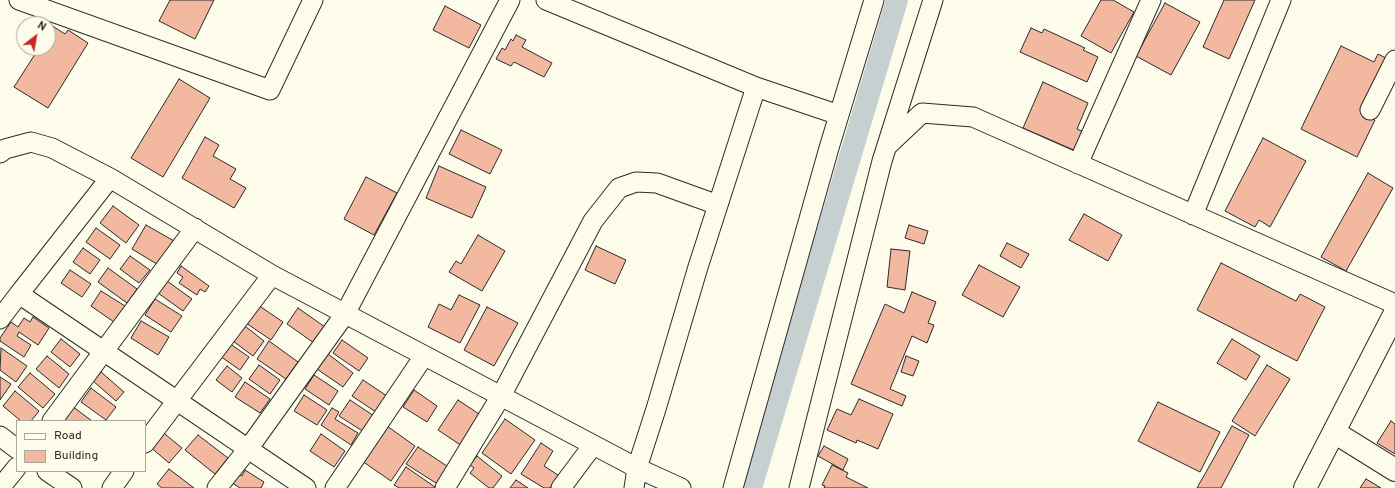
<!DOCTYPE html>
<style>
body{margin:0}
#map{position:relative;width:1395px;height:488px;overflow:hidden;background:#fdfbea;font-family:Overpass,sans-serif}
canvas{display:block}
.legend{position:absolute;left:16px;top:420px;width:130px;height:52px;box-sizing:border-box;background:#fdfbea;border:1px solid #a9a89e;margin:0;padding:5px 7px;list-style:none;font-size:12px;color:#2b2b2b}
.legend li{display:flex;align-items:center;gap:8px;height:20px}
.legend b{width:20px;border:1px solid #a9a89e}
.north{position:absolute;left:16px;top:16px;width:40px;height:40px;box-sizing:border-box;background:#fdfbea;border:1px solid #a9a89e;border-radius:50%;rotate:31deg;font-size:11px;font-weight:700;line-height:16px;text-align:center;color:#2b2b2b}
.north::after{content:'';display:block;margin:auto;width:14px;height:18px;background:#c62828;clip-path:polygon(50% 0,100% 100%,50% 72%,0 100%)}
</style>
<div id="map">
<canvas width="1395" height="488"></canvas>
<ul class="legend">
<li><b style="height:5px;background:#fdfbea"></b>Road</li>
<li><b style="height:11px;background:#f2b8a0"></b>Building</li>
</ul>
<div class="north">N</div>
</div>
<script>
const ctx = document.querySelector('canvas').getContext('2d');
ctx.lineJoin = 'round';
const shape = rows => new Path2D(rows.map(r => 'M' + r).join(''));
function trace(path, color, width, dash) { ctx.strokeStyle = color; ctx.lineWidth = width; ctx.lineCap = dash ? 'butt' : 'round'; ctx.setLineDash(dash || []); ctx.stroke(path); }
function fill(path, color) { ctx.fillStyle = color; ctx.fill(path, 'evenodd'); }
trace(shape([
 [751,488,897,0]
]), '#c7d0d0', 22);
const building = shape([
 [170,0,214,0,195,39,159,21,170,0],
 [1101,0,1113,0,1134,12,1111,53,1081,36,1101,0],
 [1224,0,1255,0,1229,59,1203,47,1224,0],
 [1165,3,1200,22,1171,75,1136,56,1165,3],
 [445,6,481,25,469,48,433,30,445,6],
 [51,25,65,34,68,30,88,43,48,108,14,87,37,51,35,50,36,48,48,48,48,30,51,25],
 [1031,28,1042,33,1044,29,1085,48,1083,50,1098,57,1087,82,1020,52,1031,28],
 [516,35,526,40,522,47,552,63,544,77,514,62,511,66,496,59,502,48,505,50,511,39,513,41,516,35],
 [1341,46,1374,62,1378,54,1390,60,1363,114,1375,120,1357,157,1301,129,1341,46],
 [179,79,210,98,163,177,131,158,179,79],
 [1043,82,1088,103,1077,129,1084,132,1076,151,1023,128,1043,82],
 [461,130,502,150,490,174,449,154,461,130],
 [205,137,219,145,213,156,236,169,230,179,246,188,234,208,182,178,205,137],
 [1263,138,1306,161,1270,227,1259,220,1255,227,1225,211,1263,138],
 [439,166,486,187,472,218,426,198,439,166],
 [1368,173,1393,188,1346,271,1321,257,1368,173],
 [366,177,397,193,374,235,344,219,366,177],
 [113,206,139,225,126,243,100,223,113,206],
 [1084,214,1122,235,1108,261,1069,240,1084,214],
 [146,225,174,241,160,266,132,249,146,225],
 [909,225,928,231,924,244,905,238,909,225],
 [96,228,120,245,110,259,86,242,96,228],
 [478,235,505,251,482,291,449,272,456,261,461,264,478,235],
 [1007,243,1029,254,1021,268,1000,256,1007,243],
 [596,246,626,260,615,284,585,270,596,246],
 [83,248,100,260,90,274,73,262,83,248],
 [891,249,910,251,905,290,887,287,891,249],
 [130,256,150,270,139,283,120,269,130,256],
 [1221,263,1296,301,1300,294,1325,307,1297,361,1197,310,1221,263],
 [979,265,1020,287,1003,317,962,295,979,265],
 [181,266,209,286,205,292,200,289,197,295,179,283,183,277,177,273,181,266],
 [108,268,137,289,127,303,98,282,108,268],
 [70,270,91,284,82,297,61,283,70,270],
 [167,281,192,299,183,311,158,293,167,281],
 [101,291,125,306,114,322,91,306,101,291],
 [912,292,936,302,928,323,934,325,927,343,912,336,890,389,906,396,902,406,851,384,885,304,904,313,912,292],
 [459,295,480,305,460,343,428,327,439,304,451,310,459,295],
 [155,299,182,316,171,332,145,315,155,299],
 [255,303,283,322,271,340,243,321,255,303],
 [487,307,518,323,494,366,464,350,487,307],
 [298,308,325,327,314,343,287,324,298,308],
 [33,317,49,328,38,345,19,332,17,336,31,345,24,357,0,341,0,338,11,322,18,327,24,318,30,322,33,317],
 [141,321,169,337,158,355,131,338,141,321],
 [241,323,264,341,253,356,229,338,241,323],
 [61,339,80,354,70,367,51,352,61,339],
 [1232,339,1260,356,1246,380,1217,363,1232,339],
 [342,340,368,358,359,371,333,353,342,340],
 [226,341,249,357,240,370,217,354,226,341],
 [269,341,298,362,286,379,257,359,269,341],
 [1,348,27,366,16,382,0,370,1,348],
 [328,354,353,373,343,387,317,369,328,354],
 [47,356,69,374,59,388,36,369,47,356],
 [906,356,919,361,913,376,901,372,906,356],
 [259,365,280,380,270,394,249,379,259,365],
 [1267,365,1290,379,1255,436,1232,421,1267,365],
 [227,366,242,378,232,392,216,380,227,366],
 [101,372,124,392,116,401,93,381,101,372],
 [30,373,55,394,43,408,18,387,30,373],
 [314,375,338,391,329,405,305,389,314,375],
 [0,377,11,384,0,400,0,377],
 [363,380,387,396,376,412,352,396,363,380],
 [245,382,270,399,260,413,235,397,245,382],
 [91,388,116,407,106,420,81,402,91,388],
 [414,390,437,406,427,422,403,407,414,390],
 [15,391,39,411,31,421,21,421,3,406,15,391],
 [304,395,327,410,317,425,294,411,304,395],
 [859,399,893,414,878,449,857,440,856,443,827,430,837,409,851,415,859,399],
 [350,400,374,416,364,432,339,416,350,400],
 [458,400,482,416,462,446,438,430,458,400],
 [1158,402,1220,432,1200,472,1138,441,1158,402],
 [72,406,92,421,64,421,61,419,72,406],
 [332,408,339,412,335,419,358,433,351,445,321,425,332,408],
 [505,419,535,440,511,474,482,453,505,419],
 [1391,421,1395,424,1395,454,1377,443,1391,421],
 [387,426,415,446,391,481,362,461,387,426],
 [1232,426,1249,435,1221,488,1197,488,1232,426],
 [160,430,182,448,169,463,148,445,160,430],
 [321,434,345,451,334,467,310,451,321,434],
 [198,435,228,458,215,474,185,450,198,435],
 [541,443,553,451,544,466,558,475,550,488,544,488,521,474,541,443],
 [824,446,848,459,843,470,818,456,824,446],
 [418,447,450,468,439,485,406,464,418,447],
 [477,456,502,476,493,488,489,488,470,473,474,468,470,465,477,456],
 [832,465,848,473,846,477,868,488,824,488,825,486,822,485,832,465],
 [406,467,435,487,435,488,399,488,394,485,406,467],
 [169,469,194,488,162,488,157,484,169,469],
 [245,470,264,482,261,488,240,488,229,481,235,472,242,476,245,470],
 [1366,479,1381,488,1360,488,1366,479],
 [516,480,528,488,510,488,516,480]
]);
fill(building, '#f2b8a0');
trace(building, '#2b2b2b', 1);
const minor = shape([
 [19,0,270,90,313,0],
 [546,0,756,87,698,267,656,409,637,468,634,488],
 [756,87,839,115],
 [1370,110,1395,60],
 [887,146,922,113,973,117,1395,304],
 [0,153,5,149,31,142,52,148,110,178],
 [1078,164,1151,0],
 [1193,215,1281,0],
 [19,294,110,178,272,275,637,468,681,488],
 [0,319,19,294,306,488],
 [52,421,195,228],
 [0,436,17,449],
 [145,443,272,275],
 [47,471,72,488],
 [0,488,17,467],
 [112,488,124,471],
 [217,488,248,449,345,314,510,0],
 [335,488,424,356],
 [445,488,501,396,593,221,619,188,636,182,657,183,718,205],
 [561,488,593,445],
 [733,488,829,148,874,0],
 [799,488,882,161,933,0]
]);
const tertiary = shape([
 [1334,432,1395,470]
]);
const primary = shape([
 [1305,488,1395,313]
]);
trace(minor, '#2b2b2b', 21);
trace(tertiary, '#2b2b2b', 24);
trace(primary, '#2b2b2b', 24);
trace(minor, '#fdfbea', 19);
trace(tertiary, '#fdfbea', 22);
trace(primary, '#fdfbea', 22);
</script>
